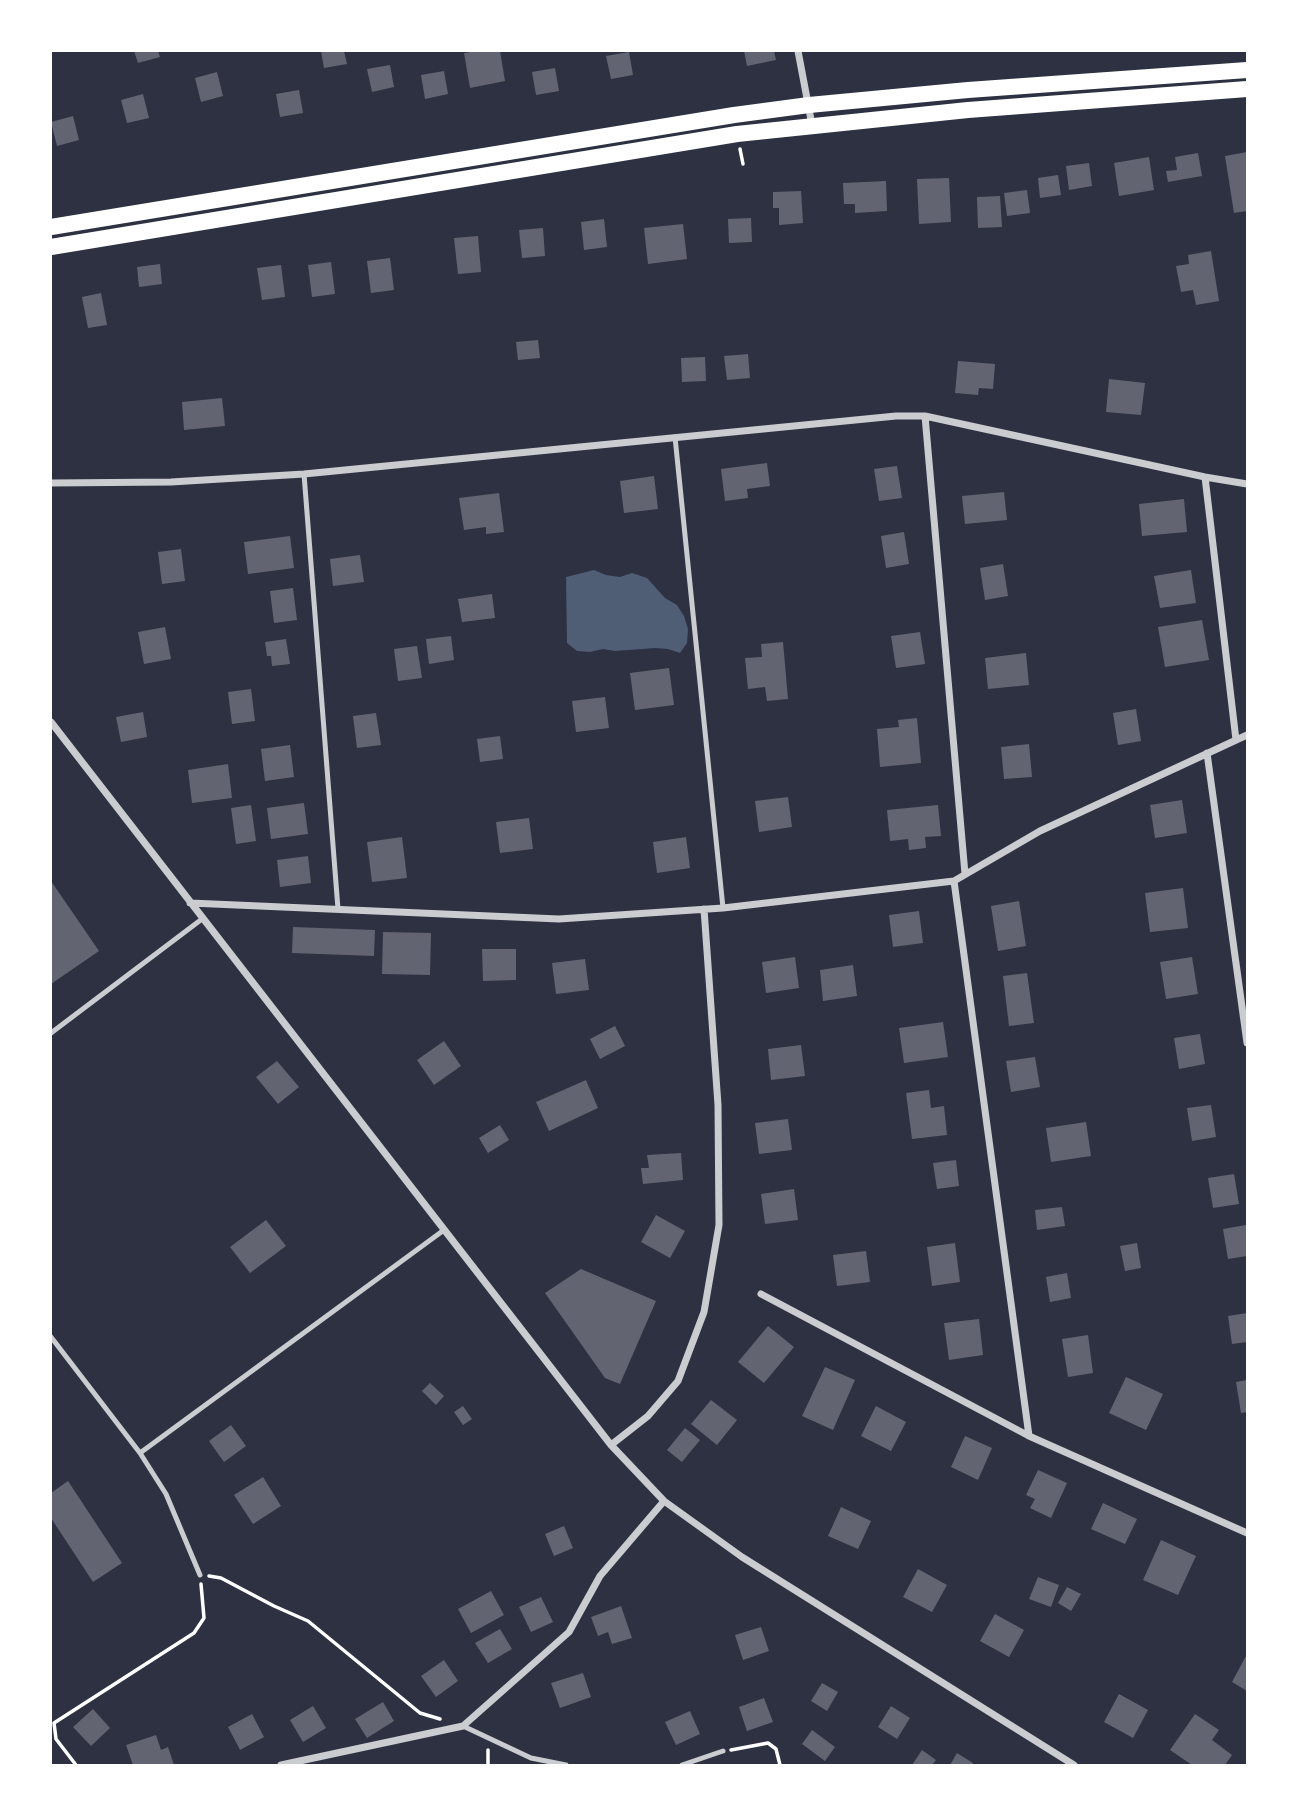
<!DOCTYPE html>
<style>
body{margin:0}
#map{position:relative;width:1298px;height:1816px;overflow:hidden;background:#2d3142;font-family:Mulish,sans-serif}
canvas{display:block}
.frame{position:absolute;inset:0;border:52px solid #fff;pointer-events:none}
</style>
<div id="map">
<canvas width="1298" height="1816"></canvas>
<div class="frame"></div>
</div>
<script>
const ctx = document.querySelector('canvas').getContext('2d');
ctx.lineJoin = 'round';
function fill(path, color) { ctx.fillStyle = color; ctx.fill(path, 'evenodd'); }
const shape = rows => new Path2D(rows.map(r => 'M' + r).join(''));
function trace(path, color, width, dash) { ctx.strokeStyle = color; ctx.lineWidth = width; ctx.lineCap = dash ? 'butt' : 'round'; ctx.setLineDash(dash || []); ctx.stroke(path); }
fill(shape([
 [594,570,606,575,620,577,632,573,647,578,665,598,677,605,684,616,688,629,687,643,680,653,668,649,655,648,615,651,603,649,590,652,577,651,567,643,566,577]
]), '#4f5d75');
fill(shape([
 [134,51,158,51,160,57,138,63],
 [321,51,344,51,347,64,324,68],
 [478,51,500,51,505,81,470,88,464,53],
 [744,51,774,51,776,60,747,66],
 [629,52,633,75,611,79,606,56],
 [390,65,394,87,372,92,367,69],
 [555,68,559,91,536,95,532,72],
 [444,71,448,94,425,99,421,75],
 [217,72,223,96,201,102,195,78],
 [299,90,303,113,280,117,276,94],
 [143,94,149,118,127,123,121,100],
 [73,116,79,140,57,146,51,122],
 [1247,152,1247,211,1234,213,1225,156],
 [1198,153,1202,176,1168,182,1166,171,1177,170,1175,157],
 [1149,157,1154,190,1119,196,1114,163],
 [1089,163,1092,186,1069,190,1066,166],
 [1058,175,1061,195,1040,198,1038,178],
 [949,178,951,222,919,224,917,179],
 [886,181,887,211,855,213,855,204,844,204,843,183],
 [1027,190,1030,213,1007,216,1004,193],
 [801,191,803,223,779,225,779,208,773,208,773,192],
 [1000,196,1002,227,978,228,977,197],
 [751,218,752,242,729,243,728,219],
 [604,219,607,247,584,250,581,222],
 [683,224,687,259,648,264,644,228],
 [543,228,545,256,522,258,519,230],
 [478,236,481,272,458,274,454,238],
 [1211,251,1219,301,1196,305,1193,290,1181,292,1176,266,1189,264,1188,255],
 [390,258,394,290,371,293,367,261],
 [331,262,335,294,312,297,308,265],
 [160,264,162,284,139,287,137,267],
 [281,265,285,297,262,300,257,268],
 [101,293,107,325,88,328,82,297],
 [538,340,540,358,518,360,516,342],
 [748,354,750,378,727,380,724,356],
 [705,357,706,381,682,382,681,358],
 [958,361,995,364,993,389,979,388,978,395,955,393],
 [1109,379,1145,383,1141,415,1106,412],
 [222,398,225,426,184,430,182,402],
 [767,463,770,486,747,489,748,498,725,501,721,469],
 [897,466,902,498,879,501,874,469],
 [654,476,658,509,624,513,620,481],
 [1004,492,1007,520,965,524,962,496],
 [499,493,504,532,486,534,486,527,464,530,459,498],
 [1184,499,1187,532,1142,536,1139,504],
 [904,532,909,564,886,568,881,536],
 [290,536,294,568,248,574,244,542],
 [181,549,185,581,162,584,158,552],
 [360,555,364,582,333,586,330,559],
 [1003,564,1008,596,985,600,980,568],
 [1191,570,1196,603,1160,608,1154,576],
 [293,588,297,620,274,623,270,591],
 [492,594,495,618,462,622,458,599],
 [1202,620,1209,660,1165,667,1158,627],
 [165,627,171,659,144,664,138,632],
 [920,632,925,664,896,668,891,636],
 [451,636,454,660,429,664,426,639],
 [286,639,290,664,272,666,271,656,267,656,265,642],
 [783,642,788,699,767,701,765,687,748,689,745,658,762,657,761,644],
 [417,646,422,678,398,681,394,649],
 [1026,653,1029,685,988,689,985,658],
 [669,668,674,705,635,710,630,673],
 [251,689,255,721,232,724,228,692],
 [605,697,609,728,576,732,572,701],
 [1136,709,1141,741,1118,745,1113,713],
 [143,712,147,737,121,742,116,717],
 [376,713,381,745,357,748,353,716],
 [917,718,921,763,880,767,877,729,899,727,898,720],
 [500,736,503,759,480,762,477,739],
 [1029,744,1032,777,1004,779,1001,747],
 [290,745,294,777,265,781,261,749],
 [228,764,232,798,192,803,188,770],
 [788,797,792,827,759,832,755,801],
 [1182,800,1187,833,1155,838,1150,805],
 [304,803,308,834,271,839,267,808],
 [251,805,256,841,236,844,231,808],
 [938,805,941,836,925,837,926,848,909,850,908,839,890,841,887,810],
 [529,818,533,849,500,853,496,822],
 [402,837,407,878,372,882,367,842],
 [686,837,690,868,657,873,653,842],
 [308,856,311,883,280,887,277,860],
 [51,881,99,951,51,984],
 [1183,888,1188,928,1150,932,1145,893],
 [1019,901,1026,946,998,951,991,906],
 [919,911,923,943,893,947,889,915],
 [293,927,375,930,374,956,292,953],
 [383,932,431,933,430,975,382,974],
 [482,949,516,949,516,980,483,981],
 [795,957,799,988,766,993,762,962],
 [1192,957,1198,994,1166,999,1160,962],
 [585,959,589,990,556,994,552,963],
 [853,965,857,996,823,1001,820,970],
 [1027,973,1034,1023,1009,1026,1003,976],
 [943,1022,948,1057,904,1063,899,1028],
 [615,1026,625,1046,600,1059,590,1039],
 [1200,1034,1205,1064,1179,1069,1174,1038],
 [444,1041,461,1066,434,1085,417,1060],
 [801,1045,805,1076,771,1080,768,1049],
 [1035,1057,1040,1087,1011,1092,1006,1061],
 [277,1061,299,1087,278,1104,256,1077],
 [586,1080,598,1108,549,1131,536,1102],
 [929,1090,931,1108,944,1106,947,1135,912,1139,906,1093],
 [1211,1105,1216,1137,1192,1141,1187,1108],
 [788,1119,792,1150,759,1154,755,1123],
 [1086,1122,1091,1156,1051,1162,1046,1128],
 [500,1125,509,1140,488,1153,479,1138],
 [681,1153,683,1180,643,1184,641,1168,649,1168,647,1155],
 [956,1160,959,1186,937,1189,933,1163],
 [1234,1174,1239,1204,1213,1208,1208,1178],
 [794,1189,798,1220,765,1224,761,1194],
 [1062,1207,1065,1226,1037,1230,1035,1210],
 [656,1215,685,1231,670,1258,641,1242],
 [266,1220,286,1246,250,1273,230,1247],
 [1246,1225,1247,1256,1228,1259,1223,1229],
 [955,1243,960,1282,932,1286,927,1247],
 [1137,1243,1141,1268,1125,1271,1120,1246],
 [866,1251,870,1282,837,1286,833,1255],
 [581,1269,656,1301,620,1384,605,1378,545,1293],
 [1067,1273,1071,1298,1050,1302,1046,1277],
 [1247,1313,1247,1342,1232,1344,1228,1316],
 [979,1319,983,1355,949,1360,944,1323],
 [768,1326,794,1347,764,1383,738,1362],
 [1088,1335,1093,1373,1068,1377,1062,1339],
 [825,1367,855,1380,833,1430,802,1416],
 [1126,1377,1163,1394,1146,1430,1109,1413],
 [1247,1380,1247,1412,1241,1413,1236,1382],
 [430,1383,444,1396,436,1405,422,1391],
 [711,1400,737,1420,717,1445,691,1424],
 [463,1406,472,1419,463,1425,454,1412],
 [876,1406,906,1422,891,1451,861,1436],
 [231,1425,246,1446,224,1462,209,1441],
 [685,1428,700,1440,682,1462,667,1450],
 [965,1436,992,1448,978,1480,951,1467],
 [1038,1470,1067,1483,1051,1518,1030,1508,1035,1499,1026,1495],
 [263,1477,281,1506,253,1524,234,1495],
 [68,1481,122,1563,93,1582,51,1518,51,1493],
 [1103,1503,1137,1519,1125,1544,1091,1529],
 [841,1507,871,1521,858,1549,828,1536],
 [564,1526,573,1548,554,1556,545,1534],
 [1161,1540,1196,1556,1178,1595,1143,1580],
 [918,1569,947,1585,932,1612,903,1597],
 [1038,1577,1059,1585,1051,1607,1029,1599],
 [1067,1587,1081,1594,1071,1611,1058,1603],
 [491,1591,504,1615,471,1633,458,1609],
 [541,1597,553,1622,531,1632,519,1607],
 [621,1606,632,1638,612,1644,608,1632,598,1636,591,1617],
 [995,1614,1024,1630,1009,1657,980,1641],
 [761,1627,769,1651,743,1660,735,1635],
 [500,1629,512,1649,488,1663,475,1643],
 [1247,1654,1247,1691,1232,1682],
 [444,1660,458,1681,436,1697,421,1676],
 [583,1673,591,1697,560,1708,551,1683],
 [822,1683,838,1692,827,1711,811,1701],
 [1119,1694,1148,1710,1133,1738,1104,1722],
 [764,1698,773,1722,747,1731,739,1707],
 [383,1702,394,1721,367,1738,355,1719],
 [313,1706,326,1728,303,1742,290,1720],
 [891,1706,910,1718,897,1739,878,1727],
 [93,1709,110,1728,91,1746,73,1727],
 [690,1711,700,1734,676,1745,665,1722],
 [252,1714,264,1737,240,1750,228,1727],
 [1195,1714,1219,1730,1212,1740,1232,1755,1225,1765,1192,1765,1170,1750],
 [812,1730,835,1747,825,1761,802,1744],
 [156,1735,161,1750,168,1747,174,1765,133,1765,126,1745],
 [922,1750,936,1760,932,1765,912,1765],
 [957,1753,973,1763,972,1765,950,1765]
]), '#626471');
trace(shape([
 [740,149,743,164],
 [209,1576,221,1578,274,1606,308,1621,420,1713,440,1719],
 [731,1750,768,1743,776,1749,780,1765],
 [76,1765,56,1739,54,1723,194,1633,204,1618,201,1584],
 [488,1765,488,1750]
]), '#fff', 3.5);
trace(shape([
 [675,437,723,908],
 [304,474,338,909],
 [51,1033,202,919],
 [51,1337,140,1453,444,1230],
 [140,1453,166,1494,200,1575],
 [463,1726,531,1758,566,1765],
 [682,1765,723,1751]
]), '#caccd0', 5);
trace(shape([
 [798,51,812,125],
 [925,416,965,874],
 [1205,477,1236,740],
 [51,483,171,482,304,474,896,416,925,416,1205,477,1247,484],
 [51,722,611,1445,664,1501,742,1557,1074,1765],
 [1207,753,1247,1043],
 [954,881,1029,1436],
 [190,903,559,919,723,908,954,881,1040,831,1247,735],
 [761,1294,1029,1436,1247,1533],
 [611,1445,648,1416,678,1381,704,1312,719,1225,718,1105,704,909],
 [281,1765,463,1726,569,1632,600,1576,664,1501]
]), '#caccd0', 7);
trace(shape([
 [51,227,734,115,809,105,968,90,1247,70],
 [51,247,737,134,968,110,1247,89]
]), '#fff', 16);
</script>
